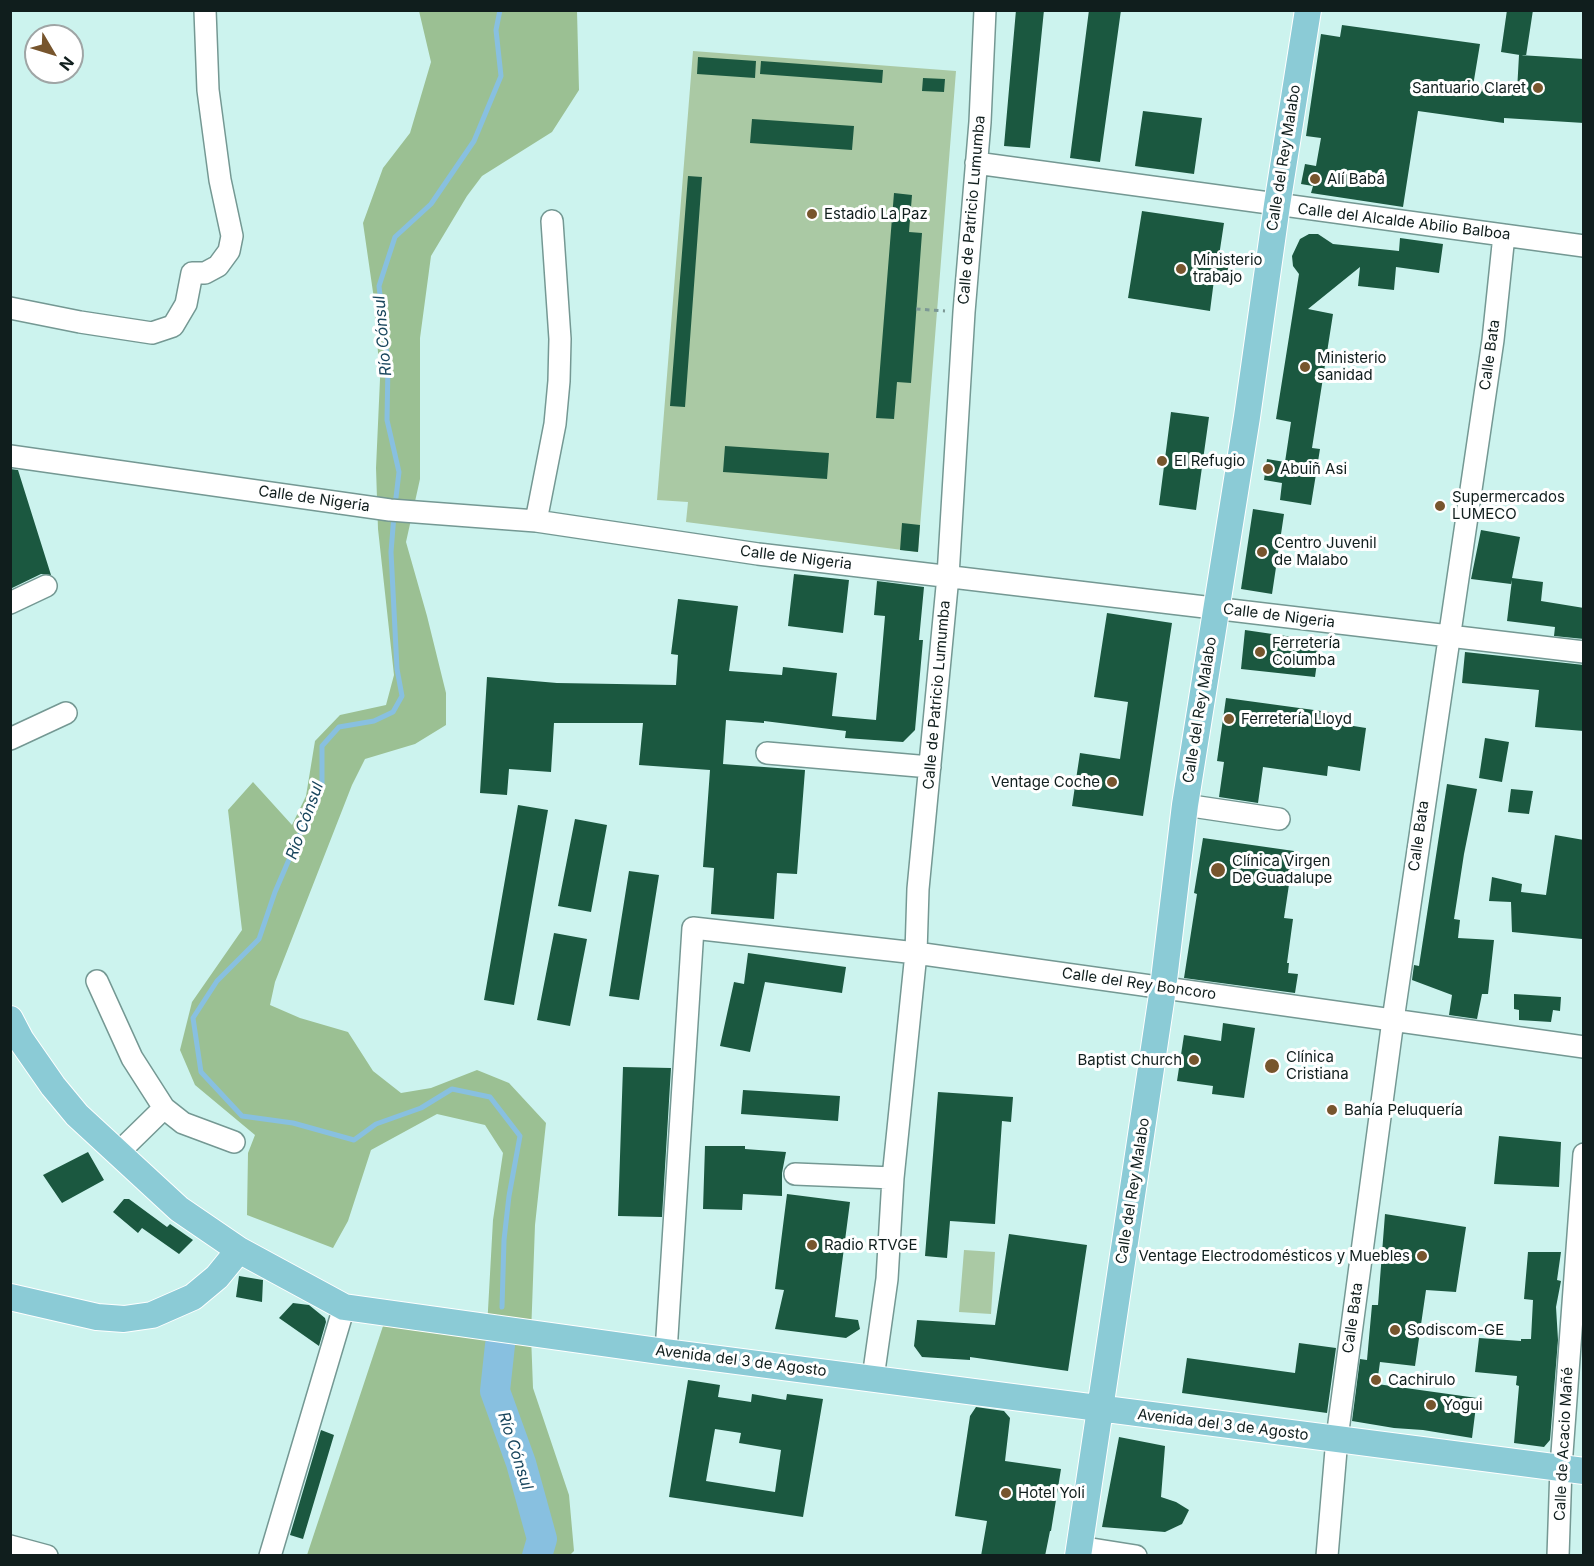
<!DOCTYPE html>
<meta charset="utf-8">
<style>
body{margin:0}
#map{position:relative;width:1594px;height:1566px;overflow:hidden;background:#ccf3ee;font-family:Inter,sans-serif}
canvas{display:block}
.frame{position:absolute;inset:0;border:12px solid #101e1d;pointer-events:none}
.north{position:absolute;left:24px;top:24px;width:60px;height:60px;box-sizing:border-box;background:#fff;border:2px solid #9fa5a5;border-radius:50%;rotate:128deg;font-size:16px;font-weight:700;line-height:24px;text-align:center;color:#101e1d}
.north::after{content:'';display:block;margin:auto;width:21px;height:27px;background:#77552d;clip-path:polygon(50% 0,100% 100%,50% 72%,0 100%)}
</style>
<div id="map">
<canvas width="1594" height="1566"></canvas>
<div class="frame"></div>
<div class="north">N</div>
</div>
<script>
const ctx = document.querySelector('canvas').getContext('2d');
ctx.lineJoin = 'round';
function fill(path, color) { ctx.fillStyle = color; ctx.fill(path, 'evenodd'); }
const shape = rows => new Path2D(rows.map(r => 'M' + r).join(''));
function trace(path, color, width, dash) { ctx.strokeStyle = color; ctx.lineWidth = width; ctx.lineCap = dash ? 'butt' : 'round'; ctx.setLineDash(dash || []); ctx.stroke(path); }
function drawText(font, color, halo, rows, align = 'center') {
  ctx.font = font + ' Inter,sans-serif'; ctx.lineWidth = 6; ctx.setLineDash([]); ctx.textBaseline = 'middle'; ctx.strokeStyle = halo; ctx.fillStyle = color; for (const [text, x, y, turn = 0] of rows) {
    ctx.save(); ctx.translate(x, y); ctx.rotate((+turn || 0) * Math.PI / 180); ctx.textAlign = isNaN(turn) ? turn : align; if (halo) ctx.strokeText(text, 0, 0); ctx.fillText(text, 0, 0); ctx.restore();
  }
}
fill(shape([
 [693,51,956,71,918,552,686,522,688,502,657,500],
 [964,1250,995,1252,991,1314,959,1312]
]), '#aac9a4');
fill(shape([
 [419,11,577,11,579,90,552,132,482,176,467,196,431,256,420,338,420,479,406,542,427,616,446,693,446,725,415,744,365,759,352,785,275,982,270,1005,300,1018,348,1032,373,1071,401,1093,431,1088,477,1070,509,1083,546,1123,535,1225,531,1335,533,1388,569,1495,574,1551,570,1555,307,1555,387,1314,487,1328,493,1220,503,1153,485,1125,437,1114,371,1150,348,1221,333,1248,247,1215,248,1153,255,1135,195,1085,180,1050,192,1002,242,930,228,810,253,782,292,825,306,796,315,741,340,715,386,705,394,675,378,529,376,468,380,379,374,299,363,223,383,168,410,133,431,62]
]), '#9bc093');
trace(shape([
 [395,506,399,472,387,420,388,364,379,286,395,237,431,204,474,141,501,76,496,30,500,10],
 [394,515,391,552,397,669,402,696,393,712,374,721,339,727,322,746,322,783,275,892,259,939,217,981,193,1018,201,1072,242,1116,293,1123,354,1140,376,1124,421,1108,452,1089,490,1097,520,1136,509,1196,504,1240,502,1307]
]), '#88c0e0', 5);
trace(shape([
 [500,1345,495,1391,521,1463,542,1539,537,1556]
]), '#88c0e0', 30);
fill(shape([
 [1016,10,1044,10,1030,148,1004,146],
 [1089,10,1121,10,1100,162,1070,158],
 [1507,10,1533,10,1526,56,1501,52],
 [1342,25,1480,44,1473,86,1517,91,1519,55,1584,59,1584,123,1504,118,1504,123,1418,111,1403,207,1311,193,1313,186,1301,184,1305,164,1316,166,1321,138,1306,136,1321,34,1340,37],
 [698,57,756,61,755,78,697,74],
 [761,61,883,70,882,83,760,74],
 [923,78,945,79,944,92,922,91],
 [1143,111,1202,118,1194,174,1135,166],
 [752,119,854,126,852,150,750,143],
 [688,176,702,177,685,407,670,406],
 [894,193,912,195,909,232,922,233,911,383,897,382,894,419,876,418],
 [1142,211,1224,223,1219,256,1230,257,1226,282,1214,280,1210,311,1128,298],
 [1309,234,1318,234,1333,244,1399,251,1400,238,1443,244,1439,273,1396,267,1394,290,1358,286,1360,267,1308,309,1333,314,1312,448,1320,449,1311,505,1280,500,1282,483,1264,480,1267,459,1285,462,1291,422,1276,419,1299,274,1293,266,1292,256,1300,239],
 [1171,412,1209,417,1196,510,1159,505],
 [725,446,829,453,827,479,723,472],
 [10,469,18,470,51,575,41,574,10,589],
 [1253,509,1284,514,1272,594,1241,589],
 [902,523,920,525,918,552,900,550],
 [1481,530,1520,537,1512,578,1543,582,1541,601,1584,608,1584,639,1554,636,1555,627,1507,621,1512,580,1511,584,1471,579],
 [794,574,849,580,843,633,788,626],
 [877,581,924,587,919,640,923,640,915,730,903,742,845,738,846,731,764,721,764,723,726,720,723,764,805,770,797,874,777,873,774,919,711,914,714,868,703,867,710,770,639,765,643,723,554,723,551,772,509,769,507,795,480,793,487,677,557,683,676,685,678,655,671,654,678,599,738,606,729,671,782,675,783,667,837,673,832,716,876,720,885,616,874,615],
 [1107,613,1172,623,1143,816,1072,806,1080,753,1120,759,1128,702,1094,697],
 [1245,630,1320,641,1315,677,1241,669],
 [1465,652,1584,665,1584,731,1535,727,1539,690,1462,683],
 [1226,698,1336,713,1335,723,1366,728,1360,771,1328,766,1327,776,1263,767,1258,803,1219,797,1224,762,1217,761],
 [1485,738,1509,742,1502,782,1479,778],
 [1447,784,1477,789,1464,854,1454,919,1460,920,1458,938,1494,940,1488,994,1482,994,1477,1019,1449,1015,1452,995,1412,980,1414,965,1419,966],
 [1511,789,1533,791,1529,814,1508,812],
 [518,805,548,810,514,1005,484,1000],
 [575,819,607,825,591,912,558,906],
 [1555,835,1584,840,1582,939,1512,932,1511,902,1489,901,1492,877,1522,884,1521,892,1546,895],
 [1203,838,1294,851,1284,918,1293,919,1287,963,1289,963,1288,973,1298,974,1295,993,1184,978,1197,894,1194,893],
 [629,871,659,875,639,1000,609,996],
 [554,933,587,939,570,1026,537,1020],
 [748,953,846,967,842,993,765,982,750,1052,720,1046,734,982,744,984],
 [1514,994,1561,997,1560,1011,1553,1010,1551,1022,1519,1020,1519,1010,1514,1009],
 [1223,1023,1255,1028,1244,1098,1212,1094,1213,1086,1177,1081,1184,1035,1221,1041],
 [623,1067,671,1068,662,1217,618,1216],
 [743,1090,840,1096,838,1121,741,1114],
 [938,1092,1013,1097,1011,1122,1002,1121,995,1224,950,1221,947,1258,925,1256],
 [1499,1136,1561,1142,1559,1187,1494,1184],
 [705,1146,745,1146,745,1149,786,1152,782,1173,782,1196,743,1194,742,1210,703,1209],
 [88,1152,104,1180,62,1203,43,1175],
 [787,1194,850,1202,835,1317,858,1320,860,1329,846,1338,775,1329,784,1290,775,1289],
 [124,1199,129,1199,167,1227,170,1224,193,1240,179,1254,142,1228,138,1233,113,1212],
 [1385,1214,1466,1227,1456,1292,1426,1290,1415,1366,1380,1362,1377,1384,1477,1398,1472,1438,1423,1430,1394,1428,1352,1421,1360,1359,1367,1360,1372,1305,1378,1305],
 [1009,1234,1087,1245,1068,1371,970,1357,970,1360,922,1357,914,1346,917,1320,995,1325],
 [1528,1252,1561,1252,1557,1280,1561,1281,1556,1307,1558,1340,1550,1440,1544,1447,1514,1443,1519,1386,1516,1385,1517,1376,1475,1372,1479,1338,1521,1341,1521,1339,1531,1339,1533,1300,1524,1299],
 [239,1276,263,1280,262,1302,236,1297],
 [293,1303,309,1305,325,1318,326,1322,319,1346,279,1318],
 [1299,1343,1336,1348,1327,1413,1182,1393,1187,1358,1295,1373],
 [688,1380,720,1385,718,1397,751,1402,752,1394,786,1400,787,1394,823,1399,803,1517,669,1497],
 [715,1429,741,1433,739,1443,781,1450,775,1492,706,1481],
 [976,1407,1004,1411,1010,1418,1005,1461,1061,1469,1051,1531,1050,1531,1045,1556,981,1556,987,1521,955,1516,970,1416],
 [321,1430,334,1435,303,1539,290,1535],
 [1119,1437,1165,1446,1161,1497,1176,1502,1189,1510,1182,1524,1165,1532,1102,1527]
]), '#1b5840');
const minor = shape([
 [976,163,1584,246],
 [10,308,80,322,152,333,173,326,186,304,192,273,205,273,218,266,229,251,232,236,220,180,208,90,205,10],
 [10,456,390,510,536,521,758,554,1584,652],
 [536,521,555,424,559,381,560,339,552,221],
 [10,603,46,586],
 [10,739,66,713],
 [767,753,930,767],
 [1185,805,1279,819],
 [97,981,132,1058,164,1108,183,1123,234,1142],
 [118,1153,164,1108],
 [795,1174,893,1178],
 [666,1352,693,928,916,953,1584,1047],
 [873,1378,887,1279,893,1178,916,953,918,889,948,576,964,312,980,122,985,10],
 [10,1546,47,1556],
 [1079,1547,1136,1556],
 [270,1556,344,1307],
 [1327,1556,1337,1438,1393,1020,1493,340,1504,235],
 [1558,1556,1561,1467,1584,1154]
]);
const major = shape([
 [10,1019,21,1040,53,1086,77,1115,179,1209,239,1250,344,1307,666,1352,1584,1471],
 [10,1297,97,1317,124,1319,152,1315,193,1297,217,1277,239,1250],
 [1078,1556,1163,988,1185,805,1247,417,1277,205,1308,10]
]);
trace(minor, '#749893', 24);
trace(major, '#fff', 28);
trace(shape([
 [916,309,945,311]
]), '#7c9895', 3, [4.5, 4.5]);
trace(minor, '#fff', 21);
trace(major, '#8bcbd6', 26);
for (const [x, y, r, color] of [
 [1538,88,6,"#77552d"],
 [1315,179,6,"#77552d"],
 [812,214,6,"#77552d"],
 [1181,269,6,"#77552d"],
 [1305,367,6,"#77552d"],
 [1162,461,6,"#77552d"],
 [1268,469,6,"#77552d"],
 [1440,506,6,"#77552d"],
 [1262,552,6,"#77552d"],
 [1260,652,6,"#77552d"],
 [1229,719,6,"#77552d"],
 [1112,782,6,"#77552d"],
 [1218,870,8,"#77552d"],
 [1194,1060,6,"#77552d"],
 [1272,1066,8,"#77552d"],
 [1332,1110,6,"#77552d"],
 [812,1245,6,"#77552d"],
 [1422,1256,6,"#77552d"],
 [1395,1330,6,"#77552d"],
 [1376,1380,6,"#77552d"],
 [1431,1405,6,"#77552d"],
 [1006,1493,6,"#77552d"]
]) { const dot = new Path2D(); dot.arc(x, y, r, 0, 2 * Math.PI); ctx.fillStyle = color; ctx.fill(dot); trace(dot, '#fff', 2); }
drawText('15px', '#101e1d', '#fff', [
 ["Santuario Claret",1526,88,"right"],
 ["Alí Babá",1327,179],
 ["Estadio La Paz",824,214],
 ["Ministerio",1193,260],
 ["trabajo",1193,277],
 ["Ministerio",1317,358],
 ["sanidad",1317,375],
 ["El Refugio",1174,461],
 ["Abuiñ Asi",1280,469],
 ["Supermercados",1452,497],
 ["LUMECO",1452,514],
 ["Centro Juvenil",1274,543],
 ["de Malabo",1274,560],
 ["Ferretería",1272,643],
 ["Columba",1272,660],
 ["Ferretería Lloyd",1241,719],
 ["Ventage Coche",1100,782,"right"],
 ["Clínica Virgen",1232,861],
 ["De Guadalupe",1232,878],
 ["Clínica",1286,1057],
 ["Cristiana",1286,1074],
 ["Baptist Church",1182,1060,"right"],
 ["Bahía Peluquería",1344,1110],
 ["Radio RTVGE",824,1245],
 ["Ventage Electrodomésticos y Muebles",1410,1256,"right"],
 ["Sodiscom-GE",1407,1330],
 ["Cachirulo",1388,1380],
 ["Yogui",1443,1405],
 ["Hotel Yoli",1018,1493]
], 'left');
drawText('15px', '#101e1d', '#fff', [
 ["Calle del Rey Malabo",1284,158,-81],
 ["Calle de Patricio Lumumba",972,210,-85],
 ["Calle del Alcalde Abilio Balboa",1404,222,7],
 ["Calle Bata",1490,355,-82],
 ["Calle de Nigeria",314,499,8],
 ["Calle de Nigeria",796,558,7],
 ["Calle de Nigeria",1279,616,7],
 ["Calle de Patricio Lumumba",937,695,-85],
 ["Calle del Rey Malabo",1200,710,-81],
 ["Calle Bata",1419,836,-82],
 ["Calle del Rey Boncoro",1139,984,8],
 ["Calle del Rey Malabo",1133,1191,-81],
 ["Calle Bata",1353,1318,-82],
 ["Avenida del 3 de Agosto",741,1361,7],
 ["Avenida del 3 de Agosto",1223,1425,7],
 ["Calle de Acacio Mañé",1564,1444,-87]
]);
drawText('italic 16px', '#19465d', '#fff', [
 ["Río Cónsul",383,336,-95],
 ["Río Cónsul",305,821,-70],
 ["Río Cónsul",515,1451,72]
]);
</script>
